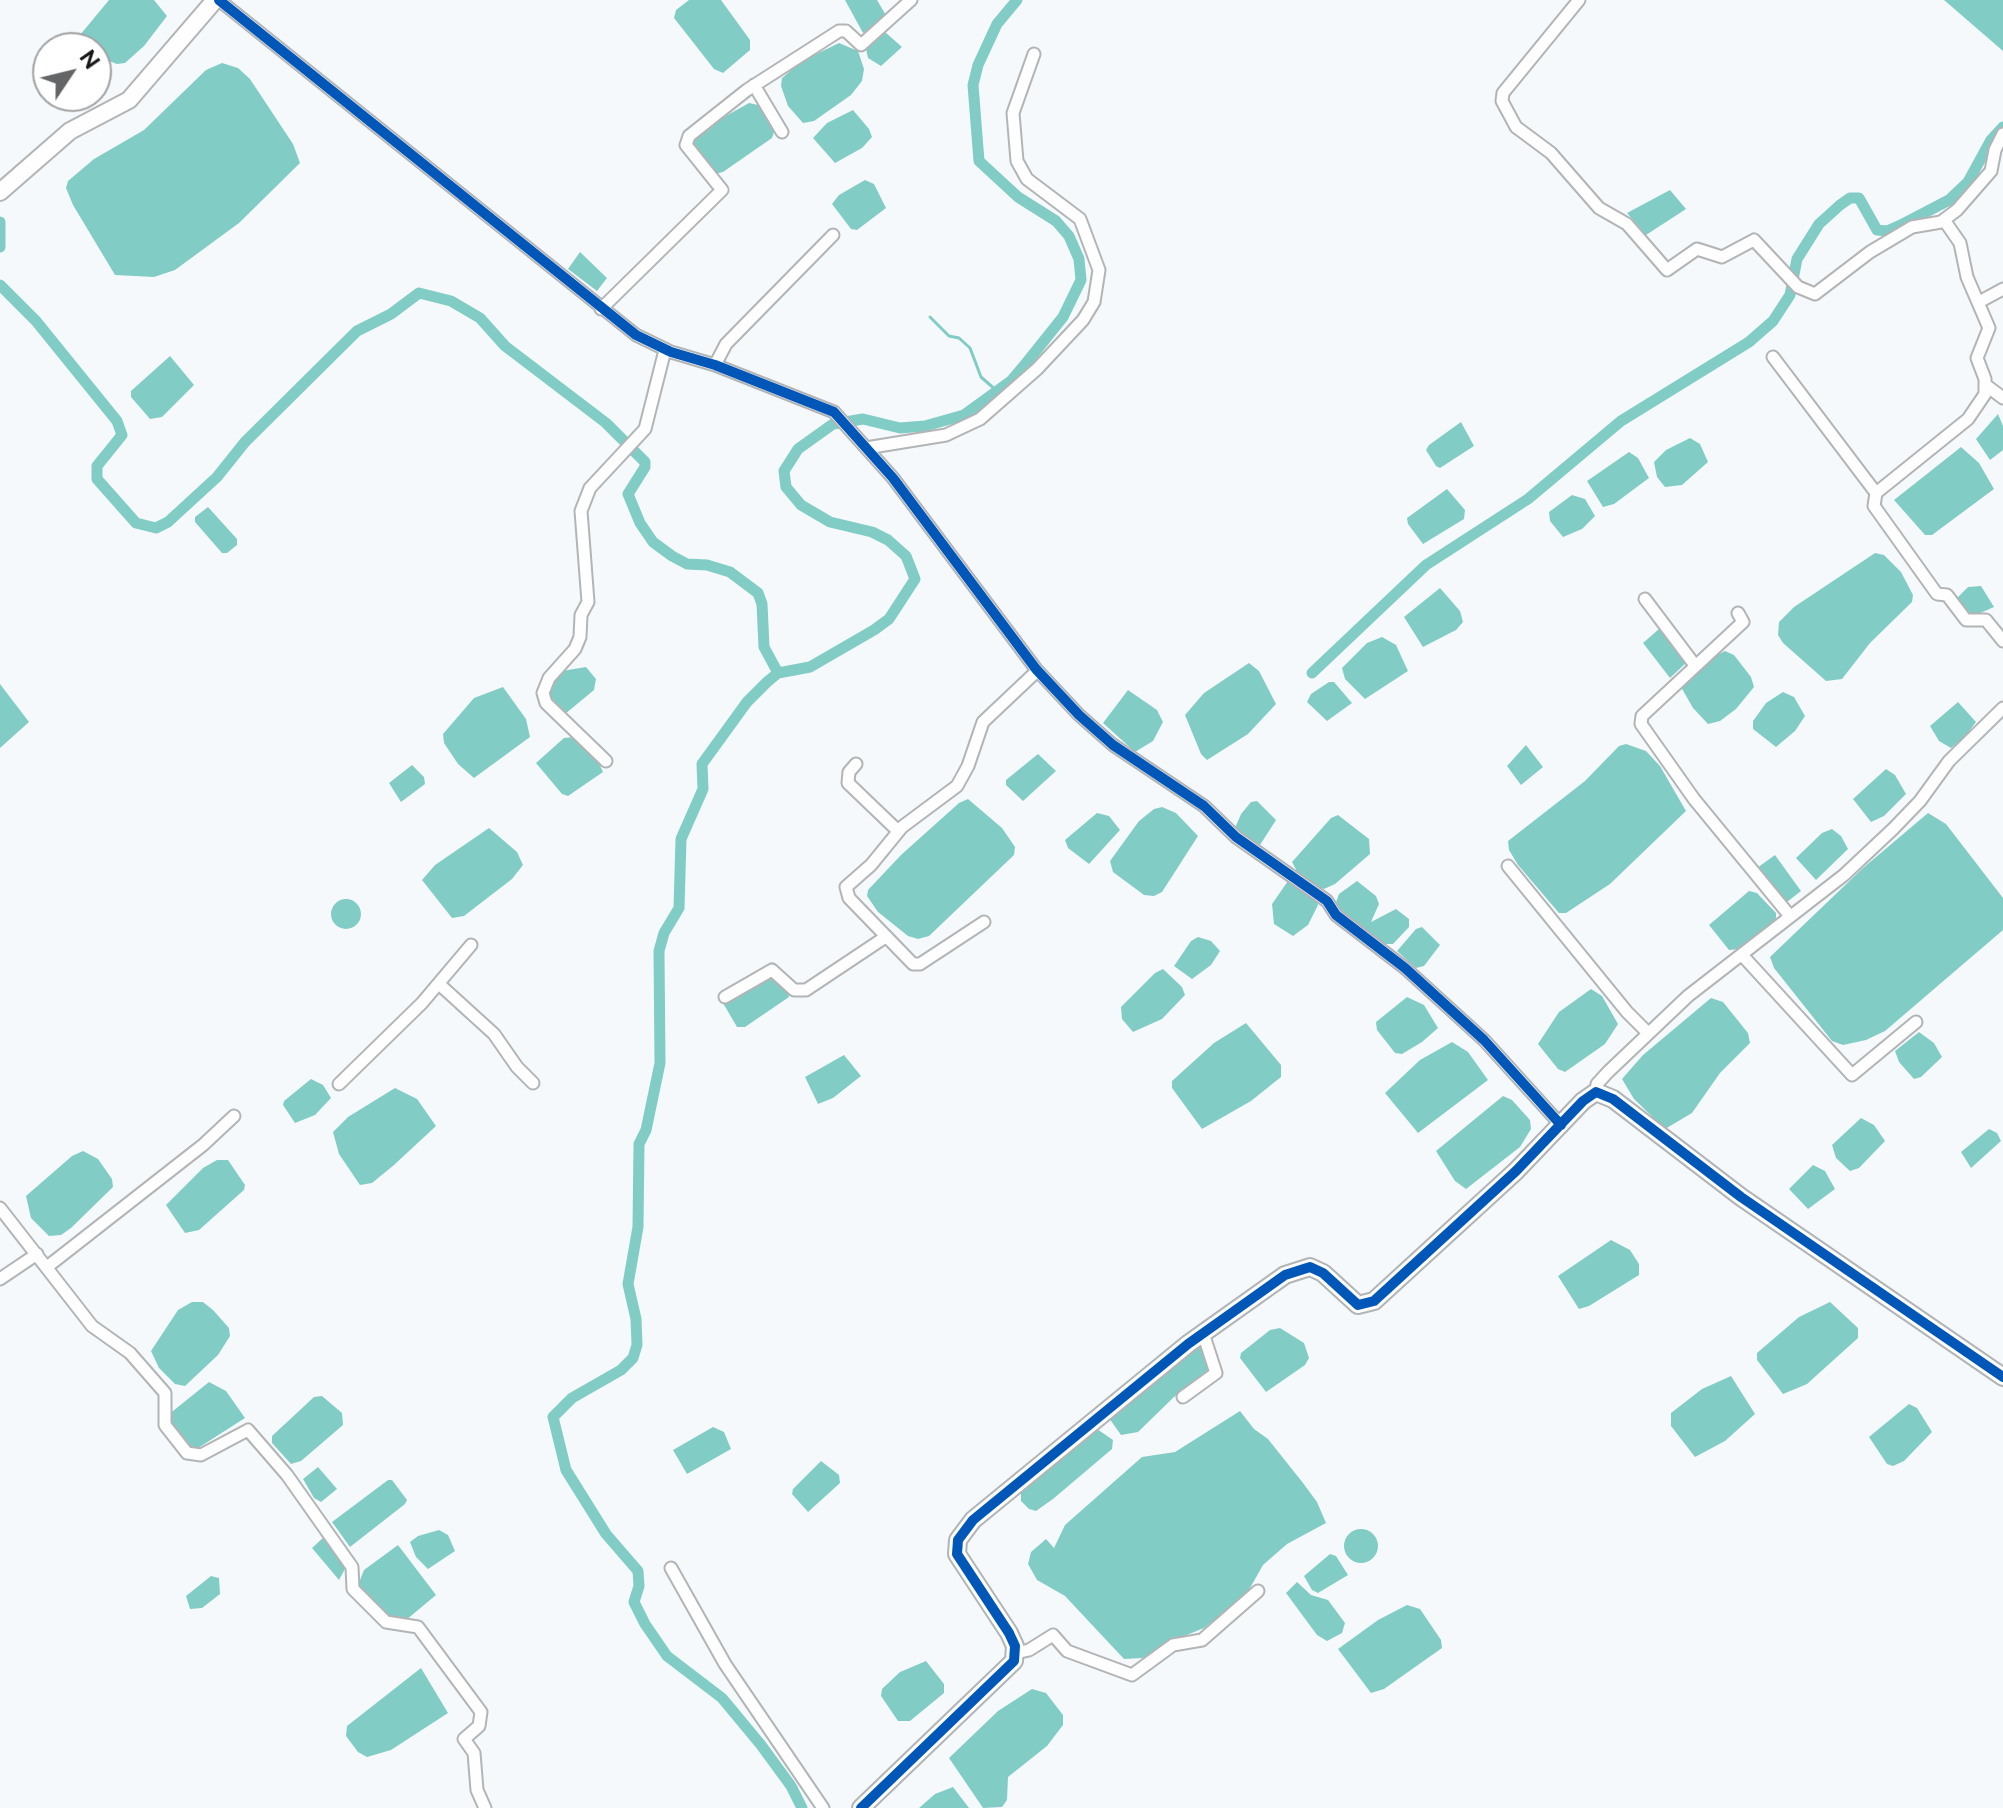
<!DOCTYPE html>
<style>
body{margin:0}
#map{position:relative;width:2003px;height:1808px;overflow:hidden;background:#f6f9fb;font-family:Raleway,sans-serif}
canvas{display:block}
.north{position:absolute;left:32px;top:32px;width:80px;height:80px;box-sizing:border-box;background:#fff;border:2px solid #a1a2a3;border-radius:50%;rotate:55deg;font-size:22px;font-weight:700;line-height:32px;text-align:center;color:#141618}
.north::after{content:'';display:block;margin:auto;width:28px;height:36px;background:#636567;clip-path:polygon(50% 0,100% 100%,50% 72%,0 100%)}
</style>
<div id="map">
<canvas width="2003" height="1808"></canvas>
<div class="north">N</div>
</div>
<script>
const ctx = document.querySelector('canvas').getContext('2d');
ctx.lineJoin = 'round';
function fill(path, color) { ctx.fillStyle = color; ctx.fill(path, 'evenodd'); }
const shape = rows => new Path2D(rows.map(r => 'M' + r).join(''));
function trace(path, color, width, dash) { ctx.strokeStyle = color; ctx.lineWidth = width; ctx.lineCap = dash ? 'butt' : 'round'; ctx.setLineDash(dash || []); ctx.stroke(path); }
fill(shape([
 [109,0,154,0,167,16,144,46,125,63,117,64,109,61,80,35],
 [689,0,721,0,750,40,750,50,723,73,714,69,674,18,676,10],
 [845,0,877,0,887,17,863,33],
 [1944,0,2003,0,2003,51],
 [885,32,902,47,881,66,868,58,866,49],
 [839,43,858,51,864,69,862,81,851,95,814,121,803,123,788,106,781,86,782,78,802,61],
 [222,63,238,68,250,79,293,144,300,163,239,223,175,270,154,277,115,275,73,205,66,188,68,181,94,159,144,130,206,70],
 [749,103,758,105,769,117,775,129,772,138,723,172,714,174,692,140,708,126],
 [853,110,869,129,872,137,862,148,835,163,813,138,827,123],
 [865,180,874,184,886,208,857,230,851,229,832,204,839,195],
 [1670,190,1686,209,1646,235,1627,213],
 [580,252,607,278,597,291,568,269],
 [170,356,194,385,162,417,150,419,131,397,131,391],
 [1998,414,2003,426,2003,450,1990,460,1976,439],
 [1461,422,1474,446,1440,468,1436,466,1426,450,1429,445],
 [1690,438,1700,444,1708,462,1682,485,1665,487,1657,477,1654,462,1666,450],
 [1961,447,1979,463,1994,489,1932,535,1925,535,1894,500],
 [1629,452,1638,458,1649,478,1614,504,1603,507,1587,481],
 [1447,489,1465,510,1464,519,1423,544,1408,524,1407,518],
 [1572,495,1585,499,1595,516,1582,529,1563,537,1550,521,1549,512],
 [208,507,237,539,237,545,227,553,222,553,195,522,195,517],
 [1875,553,1884,555,1901,572,1913,595,1912,602,1870,643,1842,679,1826,681,1783,643,1778,635,1779,622,1794,607],
 [1981,586,1994,607,1969,618,1955,600,1968,587],
 [1440,588,1460,611,1463,622,1456,630,1423,647,1404,617],
 [1659,629,1687,662,1670,678,1643,643],
 [1382,637,1396,645,1408,671,1365,699,1345,679,1342,668,1367,643],
 [1725,651,1734,655,1751,677,1754,687,1736,709,1720,721,1708,724,1693,708,1681,687,1709,659],
 [1249,663,1259,671,1276,704,1248,734,1207,760,1201,754,1185,715,1204,693],
 [586,667,596,679,594,690,565,714,549,700,548,691,562,671],
 [1329,682,1334,682,1352,703,1327,721,1307,702,1311,694],
 [0,684,29,722,0,748],
 [503,687,526,719,530,737,474,778,458,764,444,743,443,734,474,698],
 [1128,690,1157,710,1163,722,1153,741,1135,752,1103,723],
 [1783,692,1794,697,1805,716,1795,731,1776,747,1753,729,1753,721,1766,703],
 [1958,702,1976,722,1964,738,1951,748,1939,741,1930,726],
 [574,737,597,759,603,772,568,796,562,794,536,763,564,738],
 [1626,744,1646,751,1660,766,1686,811,1610,884,1566,913,1559,913,1518,865,1509,850,1508,841,1585,781,1619,746],
 [1526,745,1543,767,1521,785,1507,766],
 [1038,754,1056,771,1023,801,1006,785,1006,780],
 [412,765,424,777,425,784,401,802,389,783],
 [1886,769,1895,775,1906,794,1884,816,1871,822,1853,799],
 [968,799,1002,828,1015,847,1014,855,929,936,918,939,908,936,878,912,867,896,868,890,901,855,959,803],
 [1257,801,1276,820,1260,845,1253,844,1235,828,1241,814,1251,802],
 [1162,807,1176,813,1198,836,1162,892,1154,896,1144,895,1113,872,1110,861,1139,821,1154,809],
 [1097,813,1109,816,1120,830,1089,864,1068,848,1065,840],
 [1928,813,1946,824,2003,898,2003,930,1885,1031,1866,1040,1843,1045,1832,1041,1774,968,1770,957,1863,868],
 [1338,815,1369,839,1370,854,1335,884,1324,889,1317,887,1300,877,1292,862,1331,818],
 [489,828,517,852,523,865,512,879,464,916,452,918,422,880,435,865],
 [1832,829,1841,836,1848,849,1816,880,1796,858,1822,833],
 [1775,855,1801,891,1787,902,1757,868],
 [1288,881,1315,897,1318,905,1308,925,1293,936,1274,924,1272,904],
 [1357,881,1376,896,1379,904,1371,922,1396,909,1409,919,1409,927,1393,944,1384,944,1335,905,1339,894],
 [1749,891,1757,893,1776,913,1776,920,1740,949,1729,950,1709,925],
 '331 914a15 15 0 1 1 30 0a15 15 0 1 1-30 0Z',
 [1422,927,1440,945,1424,966,1416,968,1397,951,1416,929],
 [1198,937,1211,941,1220,951,1211,965,1192,979,1174,966,1191,941],
 [1163,969,1182,987,1185,995,1162,1019,1133,1032,1122,1019,1121,1007,1155,973],
 [770,974,788,991,789,997,745,1027,737,1027,723,1003],
 [1591,989,1602,996,1618,1024,1605,1044,1565,1072,1558,1069,1538,1044,1559,1012],
 [1407,997,1424,1005,1438,1028,1422,1042,1402,1054,1395,1053,1377,1030,1376,1022],
 [1711,998,1723,1002,1748,1033,1750,1043,1720,1073,1692,1113,1665,1129,1634,1099,1622,1079,1643,1055],
 [1246,1023,1281,1065,1281,1077,1251,1101,1202,1129,1172,1088,1172,1081,1214,1043],
 [1919,1032,1934,1043,1942,1057,1921,1077,1914,1079,1899,1062,1895,1051],
 [1452,1042,1468,1052,1488,1080,1418,1133,1385,1093,1420,1060],
 [844,1055,861,1076,833,1098,818,1104,805,1077],
 [311,1079,323,1085,331,1098,315,1115,295,1123,283,1105,284,1101],
 [395,1088,417,1099,436,1126,394,1165,372,1183,360,1185,339,1154,333,1132,348,1117],
 [1503,1096,1512,1100,1530,1120,1531,1129,1520,1147,1466,1189,1455,1181,1436,1151],
 [1861,1118,1874,1125,1885,1141,1859,1168,1850,1171,1836,1158,1832,1145],
 [1989,1129,1997,1133,2001,1141,1971,1168,1961,1152],
 [83,1151,98,1159,112,1179,113,1187,71,1228,61,1235,49,1236,31,1218,26,1196,72,1156],
 [217,1160,228,1160,245,1185,244,1190,199,1230,185,1233,166,1205,203,1168],
 [1813,1165,1825,1171,1835,1189,1808,1209,1789,1189],
 [1611,1240,1630,1250,1639,1264,1639,1275,1589,1306,1579,1309,1558,1276],
 [192,1302,203,1302,213,1310,229,1328,230,1336,218,1355,185,1386,175,1384,159,1368,151,1351,178,1310],
 [1830,1302,1858,1328,1858,1338,1807,1384,1783,1394,1757,1360,1757,1353,1799,1317],
 [1280,1328,1304,1343,1309,1358,1305,1365,1266,1392,1240,1358,1241,1353,1270,1330],
 [1197,1347,1204,1348,1210,1370,1174,1397,1138,1432,1121,1435,1109,1418],
 [1731,1376,1755,1414,1725,1441,1695,1457,1671,1426,1671,1413,1702,1389],
 [209,1382,226,1391,245,1418,195,1450,187,1447,167,1421,168,1415],
 [322,1396,342,1413,343,1425,301,1461,291,1464,272,1443,272,1436,314,1397],
 [1909,1404,1917,1408,1932,1432,1904,1461,1893,1466,1887,1464,1869,1437],
 [1240,1411,1254,1429,1268,1439,1303,1483,1317,1502,1326,1523,1287,1544,1263,1565,1246,1595,1204,1628,1172,1641,1143,1658,1124,1659,1065,1596,1037,1580,1028,1564,1031,1552,1046,1539,1054,1548,1065,1525,1142,1457,1175,1452],
 [713,1427,724,1432,731,1449,687,1474,673,1450],
 [1097,1429,1113,1440,1112,1449,1053,1499,1036,1511,1029,1509,1021,1501,1021,1490],
 [821,1461,839,1475,840,1483,808,1512,792,1494,793,1489],
 [318,1467,337,1489,321,1502,314,1498,303,1479],
 [388,1480,392,1480,407,1500,405,1504,350,1547,332,1522],
 '1344 1546a17 17 0 1 1 34 0a17 17 0 1 1-34 0Z',
 [439,1530,448,1535,455,1551,428,1569,416,1557,410,1542,418,1536],
 [324,1537,346,1567,339,1580,312,1548],
 [398,1545,436,1595,406,1620,386,1618,358,1585,364,1570],
 [1330,1554,1336,1556,1348,1575,1318,1593,1312,1590,1304,1576],
 [211,1576,219,1578,220,1594,202,1608,190,1609,186,1596],
 [1297,1582,1311,1595,1328,1600,1345,1623,1342,1633,1327,1641,1317,1635,1286,1593],
 [1407,1605,1420,1609,1441,1640,1442,1648,1384,1689,1371,1693,1338,1649,1378,1620],
 [926,1661,944,1684,944,1693,910,1721,898,1721,881,1696,882,1689,900,1672],
 [421,1668,448,1713,391,1750,367,1757,358,1752,346,1736,347,1726],
 [1032,1689,1046,1693,1063,1715,1063,1725,1047,1746,1008,1777,1007,1800,1002,1807,983,1808,949,1758,998,1711],
 [953,1787,969,1808,919,1808,935,1794]
]), '#81cdc6');
trace(shape([
 [930,317,949,336,959,338,970,348,981,377,997,391]
]), '#81cdc6', 3);
trace(shape([
 [0,222,0,247],
 [0,285,36,321,117,421,122,435,97,466,97,479,136,523,156,528,168,522,217,477,245,442,357,331,391,314,419,293,451,301,480,318,505,346,606,423,645,462,645,467,628,494,640,523,653,542,672,556,687,564,707,565,730,572,758,593,762,604,764,647,778,673],
 [1312,673,1426,565,1528,499,1621,421,1749,342,1773,321,1790,295,1797,259,1819,224,1840,205,1850,198,1859,198,1877,230,1887,231,1903,224,1949,200,1968,182,1991,140,2003,127],
 [802,1808,791,1786,761,1745,722,1698,667,1656,645,1624,634,1602,639,1586,638,1571,606,1534,566,1470,553,1417,572,1398,621,1370,633,1358,637,1345,636,1319,628,1284,638,1227,639,1144,646,1130,660,1063,659,951,664,933,679,908,681,839,703,789,702,764,747,702,767,682,778,673,810,667,874,630,889,619,915,579,906,556,888,540,872,532,830,522,801,505,786,487,784,471,798,449,833,424,863,419,900,428,925,426,964,415,1011,381,1027,362,1063,317,1081,280,1079,259,1069,236,1056,221,1018,197,979,161,973,85,978,65,997,24,1017,0]
]), '#81cdc6', 11);
const street = shape([
 [219,0,636,335,671,352,715,365,834,412,893,478,1036,669,1079,715,1113,745,1204,806,1236,837,1327,901,1336,915,1405,968,1484,1040,1561,1125],
 [1579,0,1503,93,1502,101,1516,127,1551,153,1599,208,1627,224,1667,270,1697,249,1722,257,1754,240,1798,287,1815,294,1870,252,1912,227,1941,222,1957,210,1991,171,1995,150,2003,134],
 [754,85,782,132],
 [1979,302,2003,289],
 [601,309,722,190,686,145,689,136,747,90,839,31,846,31,861,45,911,0],
 [1773,357,1876,493,1874,506,1937,594,1947,595,1966,620,1986,620,2003,641],
 [715,365,726,344,833,235],
 [1987,386,2003,398],
 [866,448,946,435,980,419,1037,369,1083,320,1094,302,1099,270,1080,219,1027,179,1017,161,1013,113,1034,54],
 [1876,493,1968,419,1985,394,1985,379,1977,358,1989,328,1967,277,1960,243,1944,220],
 [1645,599,1694,664],
 [1738,613,1743,622,1642,716,1641,724,1694,799,1790,916],
 [606,761,546,703,543,693,549,678,575,649,580,637,581,615,588,602,581,511,590,488,645,429,665,350],
 [856,764,849,772,848,783,898,831],
 [1508,866,1627,1012,1648,1033],
 [984,922,920,964,913,964,849,898,846,887,871,865,902,827,957,786,968,766,983,722,1037,671],
 [1742,955,1852,1075,1916,1022],
 [439,984,494,1034,517,1067,533,1083],
 [725,997,772,970,794,990,806,990,884,938],
 [339,1084,422,1003,471,945],
 [1596,1092,1597,1084,1608,1072,1688,996,1844,875,1893,829,1920,801,1949,761,2003,708],
 [0,1208,92,1326,130,1353,165,1393,165,1425,187,1453,201,1455,248,1430,287,1475,352,1567,353,1589,386,1622,418,1627,481,1712,479,1726,464,1739,474,1753,477,1790,485,1808],
 [47,1267,203,1145,234,1116],
 [0,1279,37,1254],
 [1183,1397,1216,1373,1203,1333],
 [671,1568,725,1664,823,1808],
 [1016,1653,1029,1650,1053,1635,1067,1651,1132,1675,1173,1645,1202,1640,1258,1591]
]);
const secondary = shape([
 [0,192,70,131,129,100,215,0],
 [861,1808,1014,1661,1015,1646,1009,1633,957,1554,958,1540,973,1520,1188,1344,1285,1275,1310,1267,1323,1273,1358,1305,1374,1301,1516,1171,1583,1101,1596,1092,1613,1099,1741,1197,2003,1377]
]);
trace(street, '#b2b4b6', 15);
trace(secondary, '#b2b4b6', 20);
trace(street, '#fefefe', 11);
trace(secondary, '#fefefe', 16);
trace(shape([
 [219,0,636,335,671,352,715,365,834,412,893,478,1036,669,1079,715,1113,745,1204,806,1236,837,1327,901,1336,915,1405,968,1484,1040,1561,1125],
 [861,1808,1014,1661,1015,1646,1009,1633,957,1554,958,1540,973,1520,1188,1344,1285,1275,1310,1267,1323,1273,1358,1305,1374,1301,1516,1171,1583,1101,1596,1092,1613,1099,1741,1197,2003,1377]
]), '#0057b8', 10);
</script>
